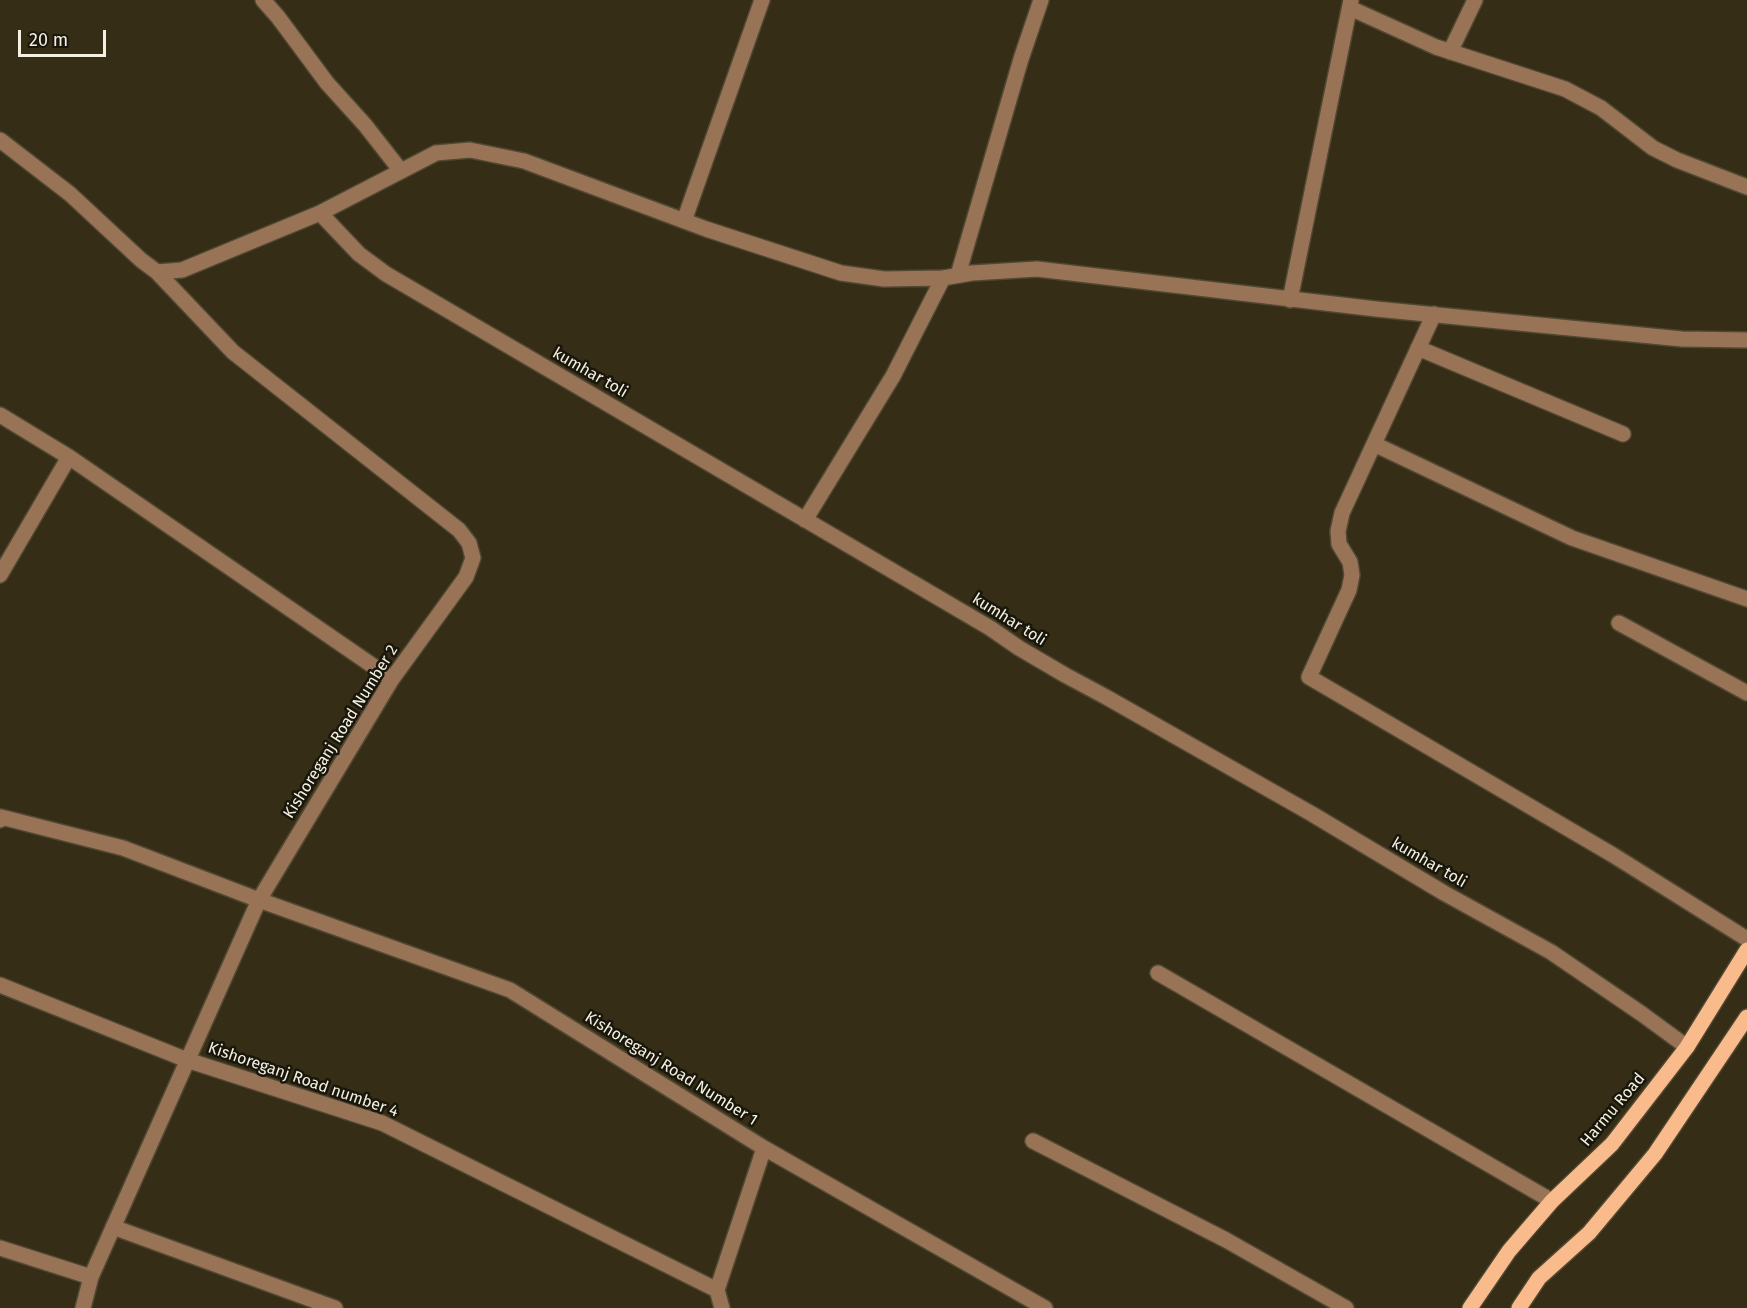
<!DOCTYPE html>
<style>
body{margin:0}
#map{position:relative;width:1747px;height:1308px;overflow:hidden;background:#352d15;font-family:"Fira Sans",sans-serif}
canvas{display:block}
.scale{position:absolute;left:18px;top:30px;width:88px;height:27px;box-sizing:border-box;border:3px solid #f5f1e2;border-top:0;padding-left:8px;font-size:18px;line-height:21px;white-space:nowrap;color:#f5f1e2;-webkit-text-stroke:4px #19160b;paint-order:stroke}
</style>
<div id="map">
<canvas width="1747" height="1308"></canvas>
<div class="scale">20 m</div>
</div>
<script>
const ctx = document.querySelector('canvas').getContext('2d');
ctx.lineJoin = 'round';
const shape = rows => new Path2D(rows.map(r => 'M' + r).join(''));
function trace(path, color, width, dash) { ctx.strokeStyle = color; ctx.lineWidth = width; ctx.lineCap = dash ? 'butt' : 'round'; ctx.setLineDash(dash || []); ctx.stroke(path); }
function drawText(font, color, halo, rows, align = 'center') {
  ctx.font = font + ' "Fira Sans",sans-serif'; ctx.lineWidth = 5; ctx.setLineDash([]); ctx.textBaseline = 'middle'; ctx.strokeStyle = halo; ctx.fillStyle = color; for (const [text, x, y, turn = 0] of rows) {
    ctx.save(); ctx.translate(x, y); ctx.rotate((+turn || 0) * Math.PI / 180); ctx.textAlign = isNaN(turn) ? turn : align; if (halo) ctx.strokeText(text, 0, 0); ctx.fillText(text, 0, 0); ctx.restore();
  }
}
const minor = shape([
 [263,0,278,17,327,83,365,125,401,171],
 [1350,8,1436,47,1565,89,1601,108,1653,148,1677,160,1747,187],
 [1450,52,1475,0],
 [0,140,70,194,141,260,157,272,182,270,320,213,436,153,470,150,524,161,706,229,841,273,884,279,943,278,972,273,1037,269,1376,309,1682,339,1747,340],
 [320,213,359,254,386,274,990,628,1019,648,1065,675,1106,697,1312,814,1444,893,1551,952,1642,1014,1687,1047],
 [684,221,762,0],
 [958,275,1021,59,1041,0],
 [1290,300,1351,0],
 [1434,314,1342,513,1338,531,1339,544,1350,562,1352,575,1349,590,1309,677,1613,855,1747,939],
 [1418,348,1623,434],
 [0,415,69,457,392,679],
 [1374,444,1572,538,1747,599],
 [805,520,893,376,943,278],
 [0,575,69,457],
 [1619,623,1747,693],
 [0,820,1,817,123,848,259,900,510,990,764,1148,1045,1308],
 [1158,973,1552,1201],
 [0,985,187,1060,382,1123,717,1290],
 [1033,1141,1226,1240,1346,1308],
 [113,1227,335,1308],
 [0,1248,91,1277],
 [83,1308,91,1277,259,900,392,679,466,577,473,558,469,543,459,530,233,352,157,272],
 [722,1308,717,1290,764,1148]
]);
const major = shape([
 [1470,1308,1509,1251,1552,1201,1612,1144,1687,1047,1747,950],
 [1519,1308,1539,1278,1589,1233,1655,1154,1747,1017]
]);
trace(minor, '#504832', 18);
trace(major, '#504832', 18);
trace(minor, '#987356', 15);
trace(major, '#f9bb8b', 15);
drawText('16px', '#f5f1e2', '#19160b', [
 ["kumhar toli",590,373,30],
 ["kumhar toli",1009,620,32],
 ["Kishoreganj Road Number 2",341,732,-58],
 ["kumhar toli",1429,863,30],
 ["Kishoreganj Road Number 1",671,1069,32],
 ["Kishoreganj Road number 4",303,1080,19],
 ["Harmu Road",1613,1110,-50]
]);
</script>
